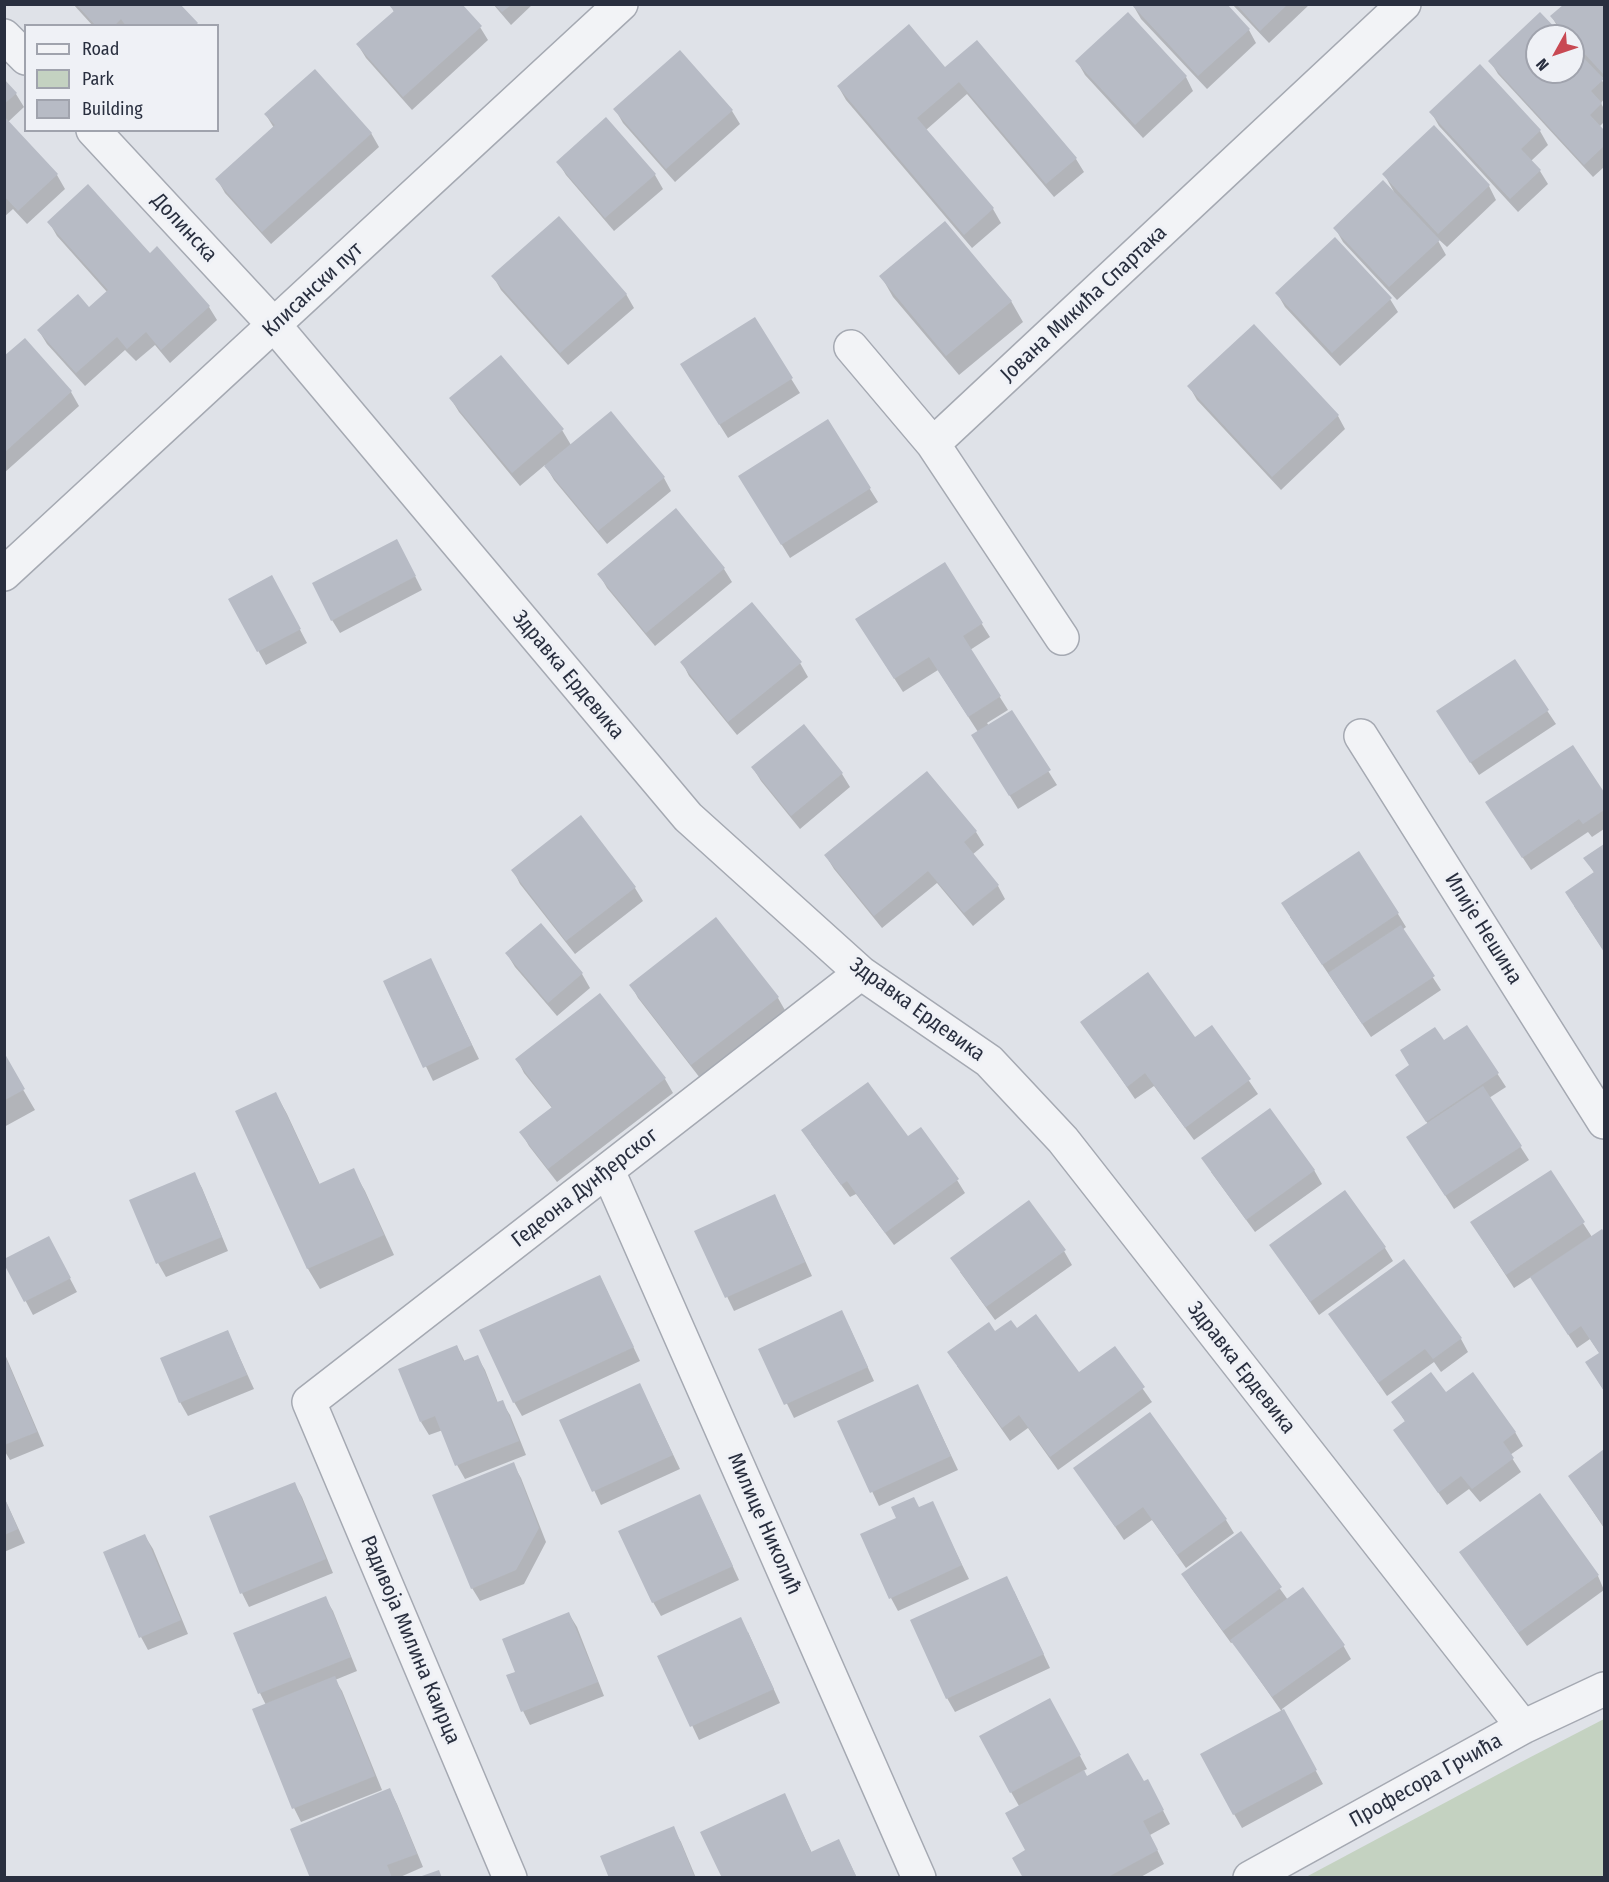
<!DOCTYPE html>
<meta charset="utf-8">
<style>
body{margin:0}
#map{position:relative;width:1609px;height:1882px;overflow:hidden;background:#dfe2e8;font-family:"Fira Sans Condensed",sans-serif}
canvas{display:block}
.frame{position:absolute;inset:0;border:6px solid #292f3f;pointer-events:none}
.legend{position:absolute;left:24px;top:24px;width:195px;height:108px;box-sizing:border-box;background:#eff1f6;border:2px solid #a0a3ad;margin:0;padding:8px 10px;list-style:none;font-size:18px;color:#292f3f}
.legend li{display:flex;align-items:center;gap:12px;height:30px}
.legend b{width:30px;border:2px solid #a0a3ad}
.north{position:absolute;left:1525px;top:24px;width:60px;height:60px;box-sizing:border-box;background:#eff1f6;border:2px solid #a0a3ad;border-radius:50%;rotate:230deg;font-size:16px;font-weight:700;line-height:24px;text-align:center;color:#292f3f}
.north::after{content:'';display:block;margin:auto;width:21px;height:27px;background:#c84953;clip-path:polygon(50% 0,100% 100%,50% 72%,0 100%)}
</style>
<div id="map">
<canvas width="1609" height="1882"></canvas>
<div class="frame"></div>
<ul class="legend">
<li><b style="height:8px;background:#f2f3f6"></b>Road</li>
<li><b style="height:16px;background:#c4d2c1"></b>Park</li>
<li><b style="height:16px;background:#b7bbc5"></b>Building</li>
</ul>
<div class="north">N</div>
</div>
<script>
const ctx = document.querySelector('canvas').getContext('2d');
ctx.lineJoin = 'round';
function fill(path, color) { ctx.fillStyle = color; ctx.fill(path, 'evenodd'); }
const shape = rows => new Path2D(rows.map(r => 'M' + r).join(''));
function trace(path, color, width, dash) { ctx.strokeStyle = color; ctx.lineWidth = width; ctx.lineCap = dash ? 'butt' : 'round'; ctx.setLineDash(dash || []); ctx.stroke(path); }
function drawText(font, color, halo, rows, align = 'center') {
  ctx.font = font + ' "Fira Sans Condensed",sans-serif'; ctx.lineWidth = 6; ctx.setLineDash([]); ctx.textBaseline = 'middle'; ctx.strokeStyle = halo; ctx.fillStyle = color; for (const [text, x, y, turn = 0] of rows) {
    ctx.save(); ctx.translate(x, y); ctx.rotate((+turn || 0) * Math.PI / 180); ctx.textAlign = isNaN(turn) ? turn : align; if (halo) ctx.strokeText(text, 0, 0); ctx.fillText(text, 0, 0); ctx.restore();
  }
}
fill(shape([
 [1604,1719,1604,1877,1306,1877,1523,1761]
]), '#c4d2c1');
fill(shape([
 [73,4,178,4,197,26,93,26],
 [390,4,480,27,488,40,412,110,366,58,358,45,394,12],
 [493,4,533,4,511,25],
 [1232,4,1310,4,1269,43],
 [1565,4,1604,4,1604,79,1599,75,1604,84,1604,99,1601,103,1604,109,1604,122,1599,127,1604,132,1604,167,1593,177,1498,74,1490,61,1540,14,1561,36,1537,36,1537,72,1573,72,1573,36,1563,36,1552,17],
 [1133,5,1249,30,1256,43,1207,89,1141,19],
 [977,42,1076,159,1084,172,1054,197,967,94,926,130,993,209,1001,223,972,248,846,100,838,86,945,69],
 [1077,61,1186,77,1193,91,1143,138,1085,75],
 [1479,66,1540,131,1548,145,1531,161,1540,171,1548,184,1518,212,1439,126,1431,112],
 [4,81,16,94,24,107,8,122,57,175,65,189,27,224,13,209,4,217],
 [615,109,732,111,740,124,675,182,623,123],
 [266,115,371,133,379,147,271,244,225,193,217,179,274,128],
 [558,162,655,175,663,189,614,231,566,175],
 [1384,174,1489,186,1496,200,1447,247,1436,237,1446,255,1397,300,1343,242,1335,228,1394,192],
 [49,222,149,255,209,307,217,320,170,363,155,345,136,361,125,350,85,386,47,344,39,331,89,309,107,292,57,236],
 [493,276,626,294,634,308,568,365,501,290],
 [881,276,1011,301,1023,322,959,375,893,297],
 [1277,293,1390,299,1398,312,1340,366,1285,307],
 [754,319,800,393,728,438,690,378],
 [24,340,71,392,79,406,4,473,4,358],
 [1189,386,1338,416,1345,429,1281,490,1197,400],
 [451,399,562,430,571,445,664,478,671,491,607,544,554,480,545,465,520,486,459,412],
 [827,421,878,502,790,558,748,490],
 [404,554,422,590,340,633,332,620],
 [944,564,990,637,970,650,1008,710,987,723,989,726,1011,712,1057,785,1018,809,981,749,978,732,938,670,903,692,865,633],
 [724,569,732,582,655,646,607,588,599,574],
 [279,590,307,643,266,665,230,599],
 [1514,661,1556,724,1479,775,1446,725],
 [682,662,800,663,808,677,737,735,689,676],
 [804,727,842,774,850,787,800,829,761,781,753,768],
 [1573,747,1604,794,1604,829,1592,837,1588,832,1531,870,1495,816],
 [581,818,635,888,643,901,575,954,520,884,513,870],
 [976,832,984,845,972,855,998,886,1005,899,973,926,937,883,882,928,834,869,826,856],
 [1604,846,1604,951,1574,906,1595,874,1585,858],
 [1358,853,1398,914,1406,927,1402,930,1441,990,1371,1037,1290,917],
 [716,919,778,998,786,1012,700,1078,638,998,631,985],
 [540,925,582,974,590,988,557,1016,515,967,507,954],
 [431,960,479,1059,433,1081,385,982],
 [600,995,665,1079,673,1093,557,1182,529,1146,521,1132,552,1108,524,1073,517,1059],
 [1082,1022,1194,1040,1212,1027,1258,1094,1194,1140,1154,1086,1135,1099],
 [1467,1027,1506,1087,1489,1098,1529,1160,1454,1209,1416,1151,1428,1124,1405,1089,1444,1042],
 [4,1057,35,1110,4,1127],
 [276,1094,287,1114,320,1185,353,1170,365,1191,394,1255,320,1289,308,1269,237,1111],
 [811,1144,957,1180,965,1193,894,1245,856,1194,850,1197],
 [1314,1170,1322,1184,1255,1232,1211,1172],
 [1550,1172,1592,1237,1602,1231,1604,1235,1604,1391,1595,1376,1600,1354,1590,1339,1577,1348,1531,1277,1514,1288,1480,1236],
 [194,1174,202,1188,228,1251,166,1277,158,1263],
 [782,1210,812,1276,734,1311,696,1232],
 [1271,1245,1385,1248,1393,1261,1319,1315],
 [1064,1251,1072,1265,995,1320,960,1272],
 [56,1252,77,1292,33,1315,4,1260],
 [600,1276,640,1361,522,1416,514,1402],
 [1330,1314,1461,1339,1468,1352,1441,1372,1434,1362,1387,1396],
 [849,1326,874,1381,794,1418,760,1349],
 [1017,1330,1079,1374,1114,1348,1152,1402,1058,1470,1028,1428,1010,1441,957,1366,995,1333],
 [228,1332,254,1389,188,1416,180,1402],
 [457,1346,465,1362,477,1356,485,1370,498,1403,502,1402,510,1415,526,1455,465,1479,457,1465,443,1430,429,1435,421,1422],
 [4,1352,44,1446,10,1460,4,1450],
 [640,1385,680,1469,601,1505,561,1420],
 [1446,1394,1515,1432,1523,1446,1510,1455,1521,1472,1480,1502,1469,1489,1447,1505,1395,1431,1406,1423,1393,1402],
 [925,1400,958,1470,879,1506,839,1422],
 [1604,1451,1604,1528,1570,1477],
 [513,1464,521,1478,546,1542,524,1584,480,1601,472,1588],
 [1075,1468,1226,1520,1234,1533,1186,1568,1152,1520,1124,1540],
 [294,1483,302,1497,333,1573,249,1607,242,1593,211,1517],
 [4,1497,25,1543,4,1552],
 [932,1503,969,1579,898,1611,891,1598,919,1509],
 [707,1510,739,1580,661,1616,653,1602],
 [1240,1533,1288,1600,1343,1645,1351,1659,1282,1709,1323,1784,1242,1828,1234,1814,1282,1712,1233,1642,1231,1643,1191,1588,1183,1575],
 [145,1536,153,1549,188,1634,148,1650,141,1637],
 [1461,1553,1598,1576,1604,1590,1527,1646],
 [1014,1591,1050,1668,955,1712,947,1698],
 [325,1598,333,1611,357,1671,335,1680,342,1691,382,1790,301,1822,294,1808,266,1705,260,1693,235,1633],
 [569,1614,577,1627,604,1696,530,1725,523,1711],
 [748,1632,780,1703,699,1740,659,1656],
 [1057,1713,1087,1769,1083,1771,1087,1778,1155,1795,1170,1824,1150,1835,1164,1864,1139,1878,1025,1878,1027,1851,1019,1806,1011,1792],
 [390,1790,397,1804,423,1867,398,1878,311,1878],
 [784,1795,812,1853,839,1841,857,1878,723,1878],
 [673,1828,681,1842,696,1878,611,1878]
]), '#0003');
fill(shape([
 [76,4,180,4,198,23,195,26,126,26,121,19,114,26,96,26],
 [388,4,462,4,482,26,403,97,356,44,394,11],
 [1131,4,1227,4,1250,29,1198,76],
 [1236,4,1288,4,1260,31],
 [495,5,511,5,502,12],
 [1563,5,1604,5,1604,75,1573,41,1573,36,1568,36,1550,16],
 [1128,12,1187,76,1135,125,1075,61],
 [1540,12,1563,36,1537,36,1537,72,1573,72,1573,47,1604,79,1591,91,1602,103,1590,115,1604,130,1604,146,1584,165,1488,61],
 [909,24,945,67,977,40,1077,158,1046,184,959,82,917,118,994,208,964,235,837,86],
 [680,50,733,110,666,169,613,109],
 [1480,64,1541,130,1521,149,1541,170,1510,199,1429,112],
 [315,69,372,133,262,232,215,179,275,125,264,114],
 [4,79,17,93,4,104],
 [4,116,58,174,18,211,4,196],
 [606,117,656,174,605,218,556,162],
 [1434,125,1490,185,1438,234,1382,174],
 [1383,180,1440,240,1389,287,1333,228],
 [88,184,150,253,157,246,210,306,161,350,146,332,127,349,117,337,76,373,37,330,78,294,89,307,108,290,47,222],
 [559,216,627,294,560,353,491,276],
 [945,221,1012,301,946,356,879,276],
 [1335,237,1392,298,1332,353,1275,293],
 [755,317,793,378,719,425,680,364],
 [1254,324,1339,415,1272,477,1187,386],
 [25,338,72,391,4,453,4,356],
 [501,355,564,429,512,473,449,398],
 [611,411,665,477,598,531,544,466],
 [828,419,871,488,781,545,738,476],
 [676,508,725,568,646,633,597,574],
 [397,539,416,576,331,621,312,583],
 [945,562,983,623,963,636,1001,696,968,717,929,657,894,679,855,619],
 [272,575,301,629,257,652,228,599],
 [752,602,802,662,728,722,680,662],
 [1515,659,1549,710,1470,763,1436,711],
 [1012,710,1051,770,1009,796,971,735],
 [804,724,843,773,791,816,751,767],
 [1573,745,1604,792,1604,810,1583,824,1579,819,1522,858,1485,802],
 [927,771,977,831,964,842,999,885,964,913,928,871,874,916,824,855],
 [581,815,636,887,566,941,511,870],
 [1604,844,1604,952,1565,892,1594,872,1583,858],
 [1359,851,1399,913,1322,965,1281,903],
 [716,917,779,997,691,1065,629,985],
 [541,923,583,973,548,1003,505,953],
 [1401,925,1435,976,1362,1024,1328,973],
 [431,958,472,1045,423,1068,383,981],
 [1148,972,1195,1037,1212,1025,1251,1079,1185,1128,1145,1073,1127,1087,1080,1022],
 [600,993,666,1078,548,1169,519,1132,552,1107,515,1059],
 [1467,1025,1499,1073,1426,1122,1395,1075,1409,1065,1400,1050,1435,1027,1444,1040],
 [5,1054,25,1089,5,1100],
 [868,1082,908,1136,921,1127,959,1179,885,1233,847,1181,841,1185,801,1130],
 [1483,1086,1522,1146,1445,1196,1406,1137],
 [276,1092,319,1184,354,1168,384,1235,307,1269,235,1111],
 [1270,1108,1315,1170,1246,1220,1201,1158],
 [1551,1170,1585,1222,1506,1275,1470,1222],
 [195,1172,222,1237,156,1264,129,1200],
 [1345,1190,1386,1247,1310,1302,1269,1245],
 [775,1194,805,1262,725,1298,694,1231],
 [1029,1200,1066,1250,986,1307,950,1258],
 [1602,1229,1604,1232,1604,1391,1585,1362,1599,1353,1581,1326,1568,1335,1530,1277],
 [49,1236,71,1278,24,1302,4,1264,4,1259],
 [1404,1259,1462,1338,1433,1359,1425,1349,1378,1383,1328,1314],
 [600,1275,634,1347,513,1403,479,1330],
 [842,1310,868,1367,784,1405,758,1349],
 [1036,1314,1079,1372,1115,1346,1145,1387,1050,1457,1019,1415,1002,1428,947,1352,989,1322,995,1331,1011,1320,1017,1328],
 [228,1330,247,1375,179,1403,160,1358],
 [457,1345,463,1361,478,1355,497,1402,503,1400,519,1441,455,1466,435,1416,420,1422,398,1369],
 [4,1354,37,1432,4,1445],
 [1431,1372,1446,1392,1473,1372,1516,1432,1503,1442,1514,1458,1472,1489,1461,1476,1438,1493,1393,1430,1405,1421,1391,1402],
 [640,1383,673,1455,592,1492,559,1420],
 [918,1384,951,1456,870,1493,837,1421],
 [1150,1412,1227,1519,1177,1555,1143,1507,1115,1527,1073,1468],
 [1604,1449,1604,1527,1568,1476],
 [514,1462,539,1528,516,1570,471,1589,432,1495],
 [295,1482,326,1559,240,1594,209,1516],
 [1540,1493,1599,1575,1518,1633,1459,1552],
 [700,1494,733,1566,652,1603,618,1531],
 [4,1497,18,1529,4,1535],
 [914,1497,919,1507,933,1501,962,1565,889,1599,860,1534,896,1518,891,1507],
 [1241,1531,1282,1587,1223,1631,1181,1574],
 [145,1534,181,1620,139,1638,103,1552],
 [1007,1576,1044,1654,946,1699,910,1620],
 [1303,1587,1345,1645,1272,1697,1230,1640],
 [326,1596,351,1657,258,1694,233,1633],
 [569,1612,598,1682,521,1712,506,1675,515,1672,502,1639],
 [741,1617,774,1689,690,1727,657,1656],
 [335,1676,375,1776,292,1809,252,1709],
 [1050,1698,1081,1755,1010,1793,979,1736],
 [1284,1709,1317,1770,1233,1815,1200,1754],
 [1128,1753,1144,1781,1148,1779,1164,1810,1143,1821,1158,1850,1106,1878,1023,1878,1012,1858,1025,1850,1005,1813,1084,1770,1087,1776],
 [390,1788,417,1854,387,1865,392,1878,310,1878,290,1829],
 [785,1793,811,1852,839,1839,857,1878,722,1878,700,1832],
 [674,1826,695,1878,609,1878,600,1856],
 [439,1870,442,1878,419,1878,419,1877]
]), '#b7bbc5');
const minor = shape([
 [4,36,26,58],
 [93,130,275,326,688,817,861,973,989,1061,1063,1140,1523,1727],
 [851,347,933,444],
 [4,574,621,4],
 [1062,638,933,444,1404,4],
 [1361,736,1604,1122],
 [608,1171,919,1878],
 [510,1878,309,1402,861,973],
 [1250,1878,1523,1727,1604,1689]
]);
trace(minor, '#a5a9b2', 36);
trace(minor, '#f2f3f6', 33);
drawText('21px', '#292f3f', '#eff1f6', [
 ["Долинска",184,228,47],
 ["Клисански пут",313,290,-43],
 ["Јована Микића Спартака",1084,304,-43],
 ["Здравка Ердевика",568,675,50],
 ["Илије Нешина",1483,929,58],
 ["Здравка Ердевика",917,1010,36],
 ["Гедеона Дунђерског",585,1188,-38],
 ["Здравка Ердевика",1241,1368,52],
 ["Милице Николић",764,1524,66],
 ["Радивоја Милина Каирца",410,1640,67],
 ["Професора Грчића",1426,1781,-29]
]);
</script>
